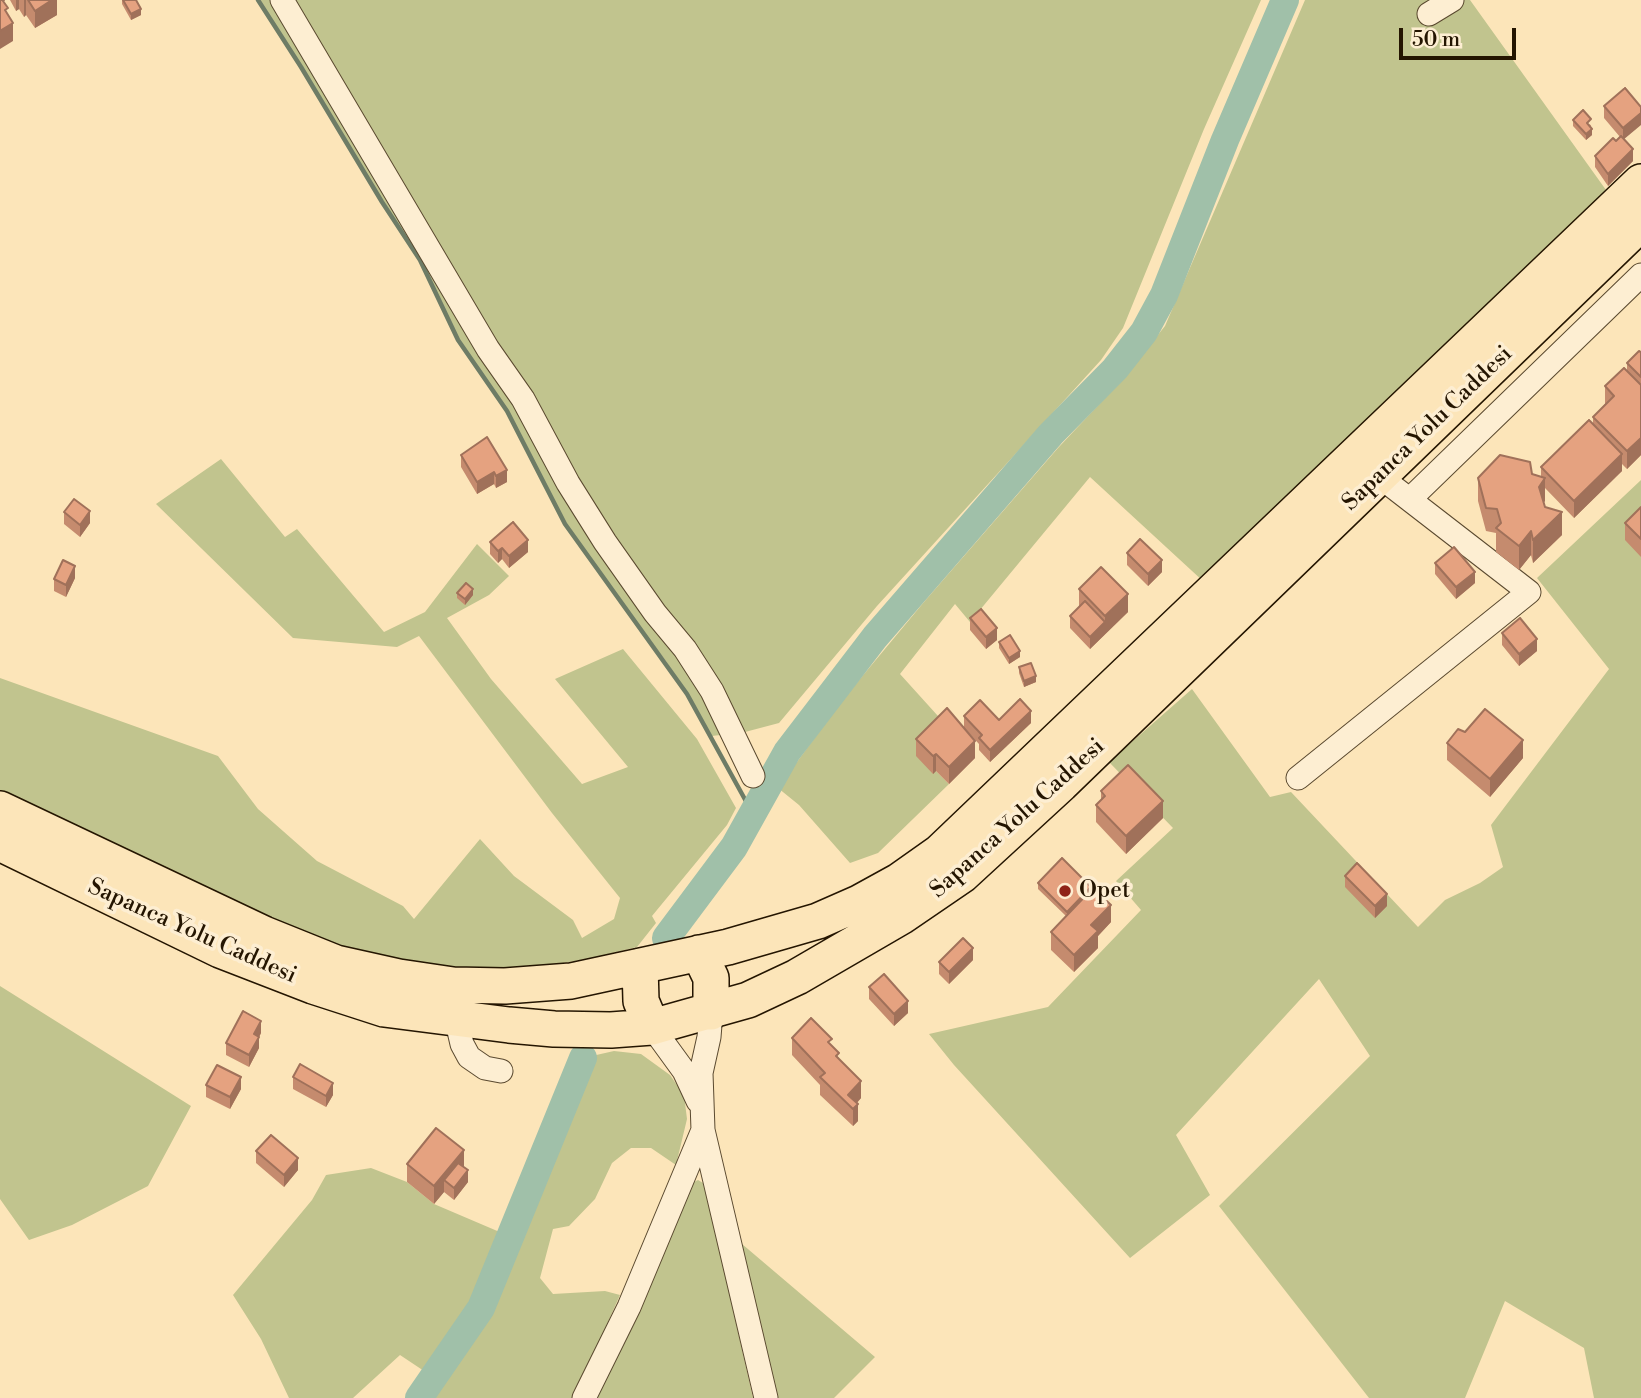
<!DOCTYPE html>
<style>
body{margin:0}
#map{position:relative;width:1641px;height:1398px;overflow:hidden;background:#fce5b9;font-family:"Libre Bodoni",serif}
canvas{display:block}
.scale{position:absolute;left:1399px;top:28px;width:117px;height:32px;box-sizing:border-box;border:4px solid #241501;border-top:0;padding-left:9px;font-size:21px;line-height:24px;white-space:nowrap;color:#241501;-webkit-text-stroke:5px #fdeed2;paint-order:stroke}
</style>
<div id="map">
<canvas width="1641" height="1398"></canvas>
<div class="scale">50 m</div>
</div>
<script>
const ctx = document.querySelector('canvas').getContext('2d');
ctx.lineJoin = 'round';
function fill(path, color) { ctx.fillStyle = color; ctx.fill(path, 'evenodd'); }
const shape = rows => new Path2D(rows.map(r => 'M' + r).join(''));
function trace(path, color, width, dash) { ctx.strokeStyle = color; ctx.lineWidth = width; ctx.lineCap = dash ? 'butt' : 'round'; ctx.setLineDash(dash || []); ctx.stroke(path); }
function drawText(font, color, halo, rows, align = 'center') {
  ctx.font = font + ' "Libre Bodoni",serif'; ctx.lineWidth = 7; ctx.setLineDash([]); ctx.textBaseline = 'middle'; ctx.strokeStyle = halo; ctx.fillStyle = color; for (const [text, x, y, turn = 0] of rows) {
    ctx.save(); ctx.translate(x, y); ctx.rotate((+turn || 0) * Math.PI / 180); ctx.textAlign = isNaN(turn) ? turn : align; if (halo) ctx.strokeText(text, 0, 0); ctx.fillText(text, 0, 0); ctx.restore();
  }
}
fill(shape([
 [258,0,1261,0,1204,129,1123,328,1101,360,877,606,779,723,745,732,712,736,666,661,623,606,565,524,507,411,458,340,420,260,382,202,301,67],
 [1305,0,1470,0,1606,190,1204,582,1090,477,970,622,955,604,900,674,947,726,936,771,949,784,878,853,850,863,799,805,778,788,840,703,924,602,1058,448,1122,380,1165,326],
 [221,459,285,537,297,529,384,632,425,612,477,544,509,576,489,595,447,618,491,679,582,784,628,767,555,679,623,649,697,739,736,808,727,825,652,916,656,923,637,947,592,958,529,969,466,969,401,961,339,945,267,917,0,791,0,678,218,756,258,809,317,861,403,906,414,919,480,839,514,876,573,920,582,938,614,919,620,898,552,813,419,636,397,647,293,638,156,504],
 [1641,480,1641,1398,1594,1398,1584,1348,1505,1301,1465,1398,1369,1398,1219,1206,1370,1056,1319,979,1176,1135,1210,1195,1130,1258,954,1065,929,1034,1048,1007,1141,910,1116,881,1173,828,1109,762,1192,689,1270,797,1291,792,1418,927,1445,900,1480,883,1503,867,1491,825,1609,669,1537,578],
 [0,986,191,1106,148,1186,72,1225,29,1240,0,1199],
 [614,1051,641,1054,670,1075,684,1095,687,1119,676,1165,651,1148,631,1148,612,1163,595,1199,569,1226,553,1229,540,1278,553,1294,605,1291,620,1295,574,1398,419,1398,433,1377,400,1355,353,1398,289,1398,261,1339,233,1295,312,1200,326,1175,371,1168,407,1182,434,1204,509,1236,583,1058],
 [698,1180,703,1183,715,1231,753,1398,596,1398,694,1182],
 [742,1244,875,1357,834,1398,777,1398]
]), '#c1c48e');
trace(shape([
 [258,0,301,67,382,202,420,260,458,340,507,411,565,524,687,694,753,814]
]), '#6e7c66', 4.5);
trace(shape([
 [666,938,734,847,787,752,875,637,1051,434,1115,369,1144,332,1164,295,1225,140,1285,0],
 [419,1398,481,1308,583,1058]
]), '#a0c0a9', 28);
const minor = shape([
 [282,0,488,349,523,399,568,483,605,542,655,613,685,649,712,691,753,776],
 [1429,14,1452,0],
 [1410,499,1641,275],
 [1298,778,1529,592,1379,476],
 [711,1012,709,1037,701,1073,703,1130,766,1398],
 [456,1018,462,1044,469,1057,485,1068,501,1071],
 [652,1027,684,1071,698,1101],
 [584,1398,629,1307,703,1130]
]);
const highway = shape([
 [0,809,264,934,336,963,399,977,453,985,505,986,571,981,728,947,818,921,859,903,899,881,940,852,1641,182],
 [0,843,220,950,313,986,384,1009,509,1025,554,1029,611,1030,652,1027,748,1000,797,977,902,916,962,875,1061,784,1641,223],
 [699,953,711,978,711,1012],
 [640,966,641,1001,652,1027]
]);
trace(minor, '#5a492f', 25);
trace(highway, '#241501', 38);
trace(minor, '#fdeed2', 23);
trace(highway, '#fce5b9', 35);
fill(shape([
 [10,0,57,0,57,15,35,28,26,15,24,17,19,9,16,11],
 [122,0,136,0,141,15,131,20,122,4],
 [1625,88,1624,139,1633,161,1608,186,1595,167,1595,156,1620,137,1604,118,1604,106],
 [1573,120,1591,125,1590,127,1592,135,1586,140,1573,126],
 [1641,352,1641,455,1627,469,1622,464,1622,471,1574,518,1545,488,1544,503,1545,507,1562,535,1533,563,1531,555,1519,570,1496,552,1496,533,1486,531,1478,501,1478,478,1532,474,1541,477,1541,467,1593,424,1593,417,1605,404,1605,386,1627,371,1627,363],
 [487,437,507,482,496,488,494,484,477,494,461,467,461,455],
 [1641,507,1641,557,1625,540,1625,523],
 [64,512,90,523,80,537,64,524],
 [490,542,528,552,509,568,502,559,498,563,490,554],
 [1127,553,1162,572,1148,586,1127,565],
 [1435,563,1475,583,1456,599,1435,574],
 [75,578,66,597,54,591,54,579],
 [1079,589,1128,612,1090,649,1070,628,1070,616,1079,607],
 [457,593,473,595,465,605,457,598],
 [970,618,997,640,986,649,970,630],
 [1502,633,1537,651,1519,666,1502,645],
 [999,642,1020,657,1009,664,999,648],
 [1019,667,1036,682,1024,687,1019,673],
 [964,716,1031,723,990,762,979,750,979,744,966,730,975,758,949,784,936,771,933,774,916,756,916,739,964,728],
 [1447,743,1523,758,1490,797,1447,760],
 [1101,791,1163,818,1126,854,1096,822,1096,805,1101,800],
 [1345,876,1387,906,1375,918,1345,887],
 [1038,883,1091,890,1111,922,1098,936,1098,948,1074,972,1051,950,1051,932,1066,916,1038,889],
 [973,960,949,984,939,974,939,962],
 [869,987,908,1013,894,1026,869,999],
 [261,1033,259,1037,259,1048,249,1067,226,1055,226,1043],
 [792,1038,832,1046,861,1098,857,1103,858,1121,853,1126,820,1095,820,1085,792,1055],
 [293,1077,333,1095,326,1107,293,1089],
 [206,1085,241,1089,230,1109,206,1097],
 [256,1151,298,1170,284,1187,256,1163],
 [407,1164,464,1167,468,1182,454,1200,444,1192,434,1204,407,1182]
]), '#c58b6e');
fill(shape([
 [16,0,19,0,19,9,16,11],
 [24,0,26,0,26,15,24,17],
 [52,0,57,0,57,15,35,28,35,11],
 [141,9,141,15,131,20,131,14],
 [13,23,13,41,0,49,0,31],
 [1641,113,1641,125,1623,140,1623,128],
 [1592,129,1592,135,1586,140,1586,134],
 [1633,149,1633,161,1608,186,1608,174],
 [1641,438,1641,455,1627,469,1627,451],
 [1622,454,1622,471,1574,518,1574,501],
 [507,470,507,482,496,488,496,476],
 [494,472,494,484,477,494,477,482],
 [1545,478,1545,501,1539,510,1539,487],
 [90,511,90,523,80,537,80,525],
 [1562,512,1562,535,1533,563,1533,540],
 [1531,531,1531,555,1519,570,1519,546],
 [528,540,528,552,509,568,509,556],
 [502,548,502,559,498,563,498,551],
 [1162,560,1162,572,1148,586,1148,574],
 [75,566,75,578,66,597,66,585],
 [1475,572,1475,583,1456,599,1456,587],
 [473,589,473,595,465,605,465,599],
 [1128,594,1128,612,1090,649,1090,637,1105,622,1105,616],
 [997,628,997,640,986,649,986,637],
 [1537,639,1537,651,1519,666,1519,654],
 [1020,651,1020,657,1009,664,1009,658],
 [1036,676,1036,682,1024,687,1024,681],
 [1031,711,1031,723,990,762,990,750],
 [1523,740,1523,758,1490,797,1490,779],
 [975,741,975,758,949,784,949,767],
 [936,754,936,771,933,774,933,756],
 [1163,801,1163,818,1126,854,1126,836],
 [1091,887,1091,893,1067,918,1067,912],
 [1387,894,1387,906,1375,918,1375,906],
 [1111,905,1111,922,1098,936,1098,948,1074,972,1074,955,1091,925],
 [973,948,973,960,949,984,949,972],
 [908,1001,908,1013,894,1026,894,1014],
 [261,1021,261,1033,259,1037,259,1048,249,1067,249,1055,254,1034],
 [241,1077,241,1089,230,1109,230,1097],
 [861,1081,861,1098,852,1108,848,1095],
 [333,1083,333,1095,326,1107,326,1096],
 [858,1104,858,1121,853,1126,853,1109],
 [464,1150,464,1168,444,1180,444,1192,434,1204,434,1186],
 [298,1158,298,1170,284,1187,284,1175],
 [468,1170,468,1182,454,1200,454,1188]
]), '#a0715a');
const building = shape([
 [0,0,4,0,3,1,8,8,5,10,13,23,0,31,0,0],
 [28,0,52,0,35,11,28,0],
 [123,0,136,0,141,9,131,14,123,0],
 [1625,88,1641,107,1641,113,1623,128,1604,106,1625,88],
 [1583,110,1591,119,1587,123,1592,129,1586,134,1573,120,1583,110],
 [1621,136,1633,149,1608,174,1595,156,1613,138,1616,141,1621,136],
 [1639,351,1641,352,1641,377,1627,363,1639,351],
 [1624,368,1641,385,1641,438,1627,451,1593,417,1614,396,1605,386,1624,368],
 [1589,420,1622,454,1574,501,1541,467,1589,420],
 [487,437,507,470,496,476,494,472,477,482,461,455,487,437],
 [1500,455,1530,462,1532,474,1545,478,1539,487,1545,507,1562,512,1533,540,1531,531,1519,546,1496,528,1501,523,1497,509,1486,508,1478,478,1500,455],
 [74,499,90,511,80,525,64,512,74,499],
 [1641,507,1641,539,1625,523,1641,507],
 [513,522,528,540,509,556,502,548,498,551,490,542,513,522],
 [1140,539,1162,560,1148,574,1127,553,1140,539],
 [1454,547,1475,572,1456,587,1435,563,1454,547],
 [63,560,75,566,66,585,54,579,63,560],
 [1101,567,1128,594,1105,616,1079,589,1101,567],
 [466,583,473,589,465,599,457,593,466,583],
 [1085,601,1105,622,1090,637,1070,616,1085,601],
 [981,609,997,628,986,637,970,618,981,609],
 [1520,618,1537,639,1519,654,1502,633,1520,618],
 [1010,635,1020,651,1009,658,999,642,1010,635],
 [1031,663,1036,676,1024,681,1019,667,1031,663],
 [1020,699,1031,711,990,750,979,738,982,735,964,716,980,700,999,720,1020,699],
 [947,708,975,741,949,767,936,754,933,756,916,739,947,708],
 [1485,709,1523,740,1490,779,1447,743,1458,729,1465,732,1485,709],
 [1128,765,1163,801,1126,836,1096,805,1105,796,1101,791,1128,765],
 [1062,858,1091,887,1067,912,1038,883,1062,858],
 [1357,863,1387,894,1375,906,1345,876,1357,863],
 [1093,888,1111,905,1091,925,1098,931,1074,955,1051,932,1093,888],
 [963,938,973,948,949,972,939,962,963,938],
 [884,974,908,1001,894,1014,869,987,884,974],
 [243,1011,261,1021,254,1034,259,1037,249,1055,226,1043,243,1011],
 [811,1018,832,1039,828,1042,839,1053,836,1056,861,1081,848,1095,858,1104,853,1109,820,1077,825,1073,792,1038,811,1018],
 [300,1064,333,1083,326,1096,293,1077,300,1064],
 [217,1065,241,1077,230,1097,206,1085,217,1065],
 [436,1128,464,1150,434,1186,407,1164,436,1128],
 [271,1135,298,1158,284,1175,256,1151,271,1135],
 [458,1163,468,1170,454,1188,444,1180,458,1163]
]);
fill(building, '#e5a280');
trace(building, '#a0715a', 2);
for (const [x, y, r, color] of [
 [1065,891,7,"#8f2418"]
]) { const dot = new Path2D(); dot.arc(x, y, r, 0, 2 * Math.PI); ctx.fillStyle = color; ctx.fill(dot); trace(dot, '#fdeed2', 2.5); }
drawText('23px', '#241501', '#fdeed2', [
 ["Sapanca Yolu Caddesi",1428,429,-44],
 ["Sapanca Yolu Caddesi",1018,819,-42],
 ["Sapanca Yolu Caddesi",192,932,24]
]);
drawText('23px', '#241501', '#fdeed2', [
 ["Opet",1079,891]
], 'left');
</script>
